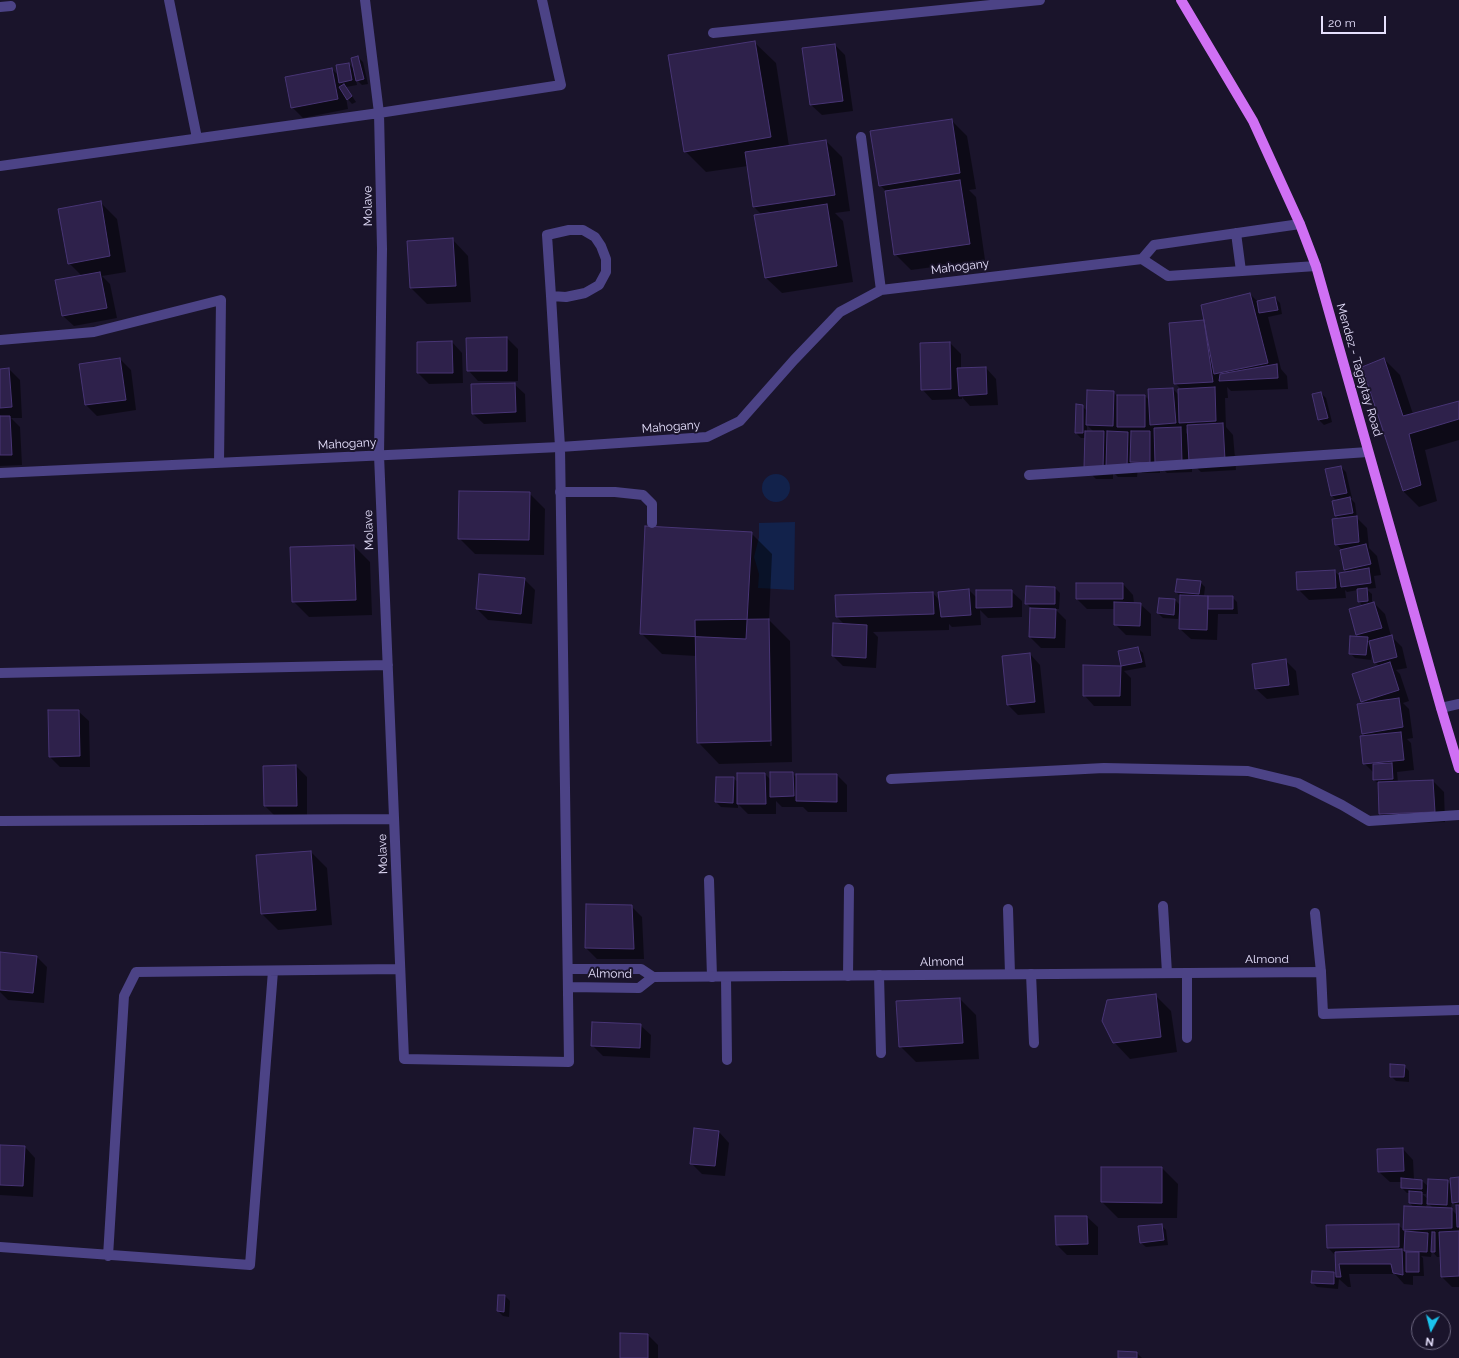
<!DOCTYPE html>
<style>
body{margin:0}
#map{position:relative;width:1459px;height:1358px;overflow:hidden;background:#1a142b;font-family:Raleway,sans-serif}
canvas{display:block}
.north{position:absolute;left:1411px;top:1310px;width:40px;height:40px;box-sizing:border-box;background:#1a142b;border:1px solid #6c667f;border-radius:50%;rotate:187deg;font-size:11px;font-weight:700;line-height:16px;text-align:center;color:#e6e0fd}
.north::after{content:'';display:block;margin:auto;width:14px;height:18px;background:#1bc3ed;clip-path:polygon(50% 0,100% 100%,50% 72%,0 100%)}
.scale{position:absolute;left:1321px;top:16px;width:65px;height:18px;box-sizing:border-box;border:2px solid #e6e0fd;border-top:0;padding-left:5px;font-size:12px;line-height:14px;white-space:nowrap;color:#e6e0fd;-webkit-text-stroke:3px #1a142b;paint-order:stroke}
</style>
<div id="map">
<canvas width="1459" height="1358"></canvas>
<div class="north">N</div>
<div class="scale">20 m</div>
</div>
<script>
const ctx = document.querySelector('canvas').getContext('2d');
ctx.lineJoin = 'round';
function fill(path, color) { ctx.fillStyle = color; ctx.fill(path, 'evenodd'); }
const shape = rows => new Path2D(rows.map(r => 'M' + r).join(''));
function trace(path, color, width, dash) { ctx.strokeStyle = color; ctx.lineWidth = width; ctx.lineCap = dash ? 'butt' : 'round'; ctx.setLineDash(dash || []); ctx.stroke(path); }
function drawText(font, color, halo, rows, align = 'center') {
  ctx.font = font + ' Raleway,sans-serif'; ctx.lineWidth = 4; ctx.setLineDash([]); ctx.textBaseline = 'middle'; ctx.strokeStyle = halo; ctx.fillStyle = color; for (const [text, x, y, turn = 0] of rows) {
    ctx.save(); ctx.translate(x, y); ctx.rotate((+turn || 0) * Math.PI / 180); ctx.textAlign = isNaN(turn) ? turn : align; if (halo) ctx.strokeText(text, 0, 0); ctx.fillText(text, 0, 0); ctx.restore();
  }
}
fill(shape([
 '762 488a14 14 0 1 1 28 0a14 14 0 1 1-28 0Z',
 [795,522,794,590,758,588,759,574,754,557,759,537,759,523]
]), '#12224b');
fill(shape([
 [754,42,776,63,789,146,826,141,842,157,850,211,835,213,843,221,853,282,782,293,765,277,762,215,754,207,748,166,706,172,685,151],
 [835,45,845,55,853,111,822,115,811,105],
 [358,57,363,62,368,84,362,85,356,79,357,85,346,87,356,102,352,104,346,97,348,109,303,118,292,107,332,69,339,76,349,64,355,70],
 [951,120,967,136,976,189,969,190,976,197,985,260,911,270,895,254,886,191,880,185],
 [101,203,117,219,126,272,102,276,110,284,117,318,74,326,63,316,56,281,82,276,69,263],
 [452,239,468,256,471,302,427,304,411,288,408,242],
 [1250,294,1258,302,1275,298,1280,303,1282,314,1268,317,1281,369,1287,376,1288,389,1231,391,1227,387,1228,398,1225,398,1226,427,1233,435,1236,470,1201,472,1192,463,1192,472,1167,473,1160,466,1160,473,1142,473,1138,468,1137,477,1118,477,1113,472,1113,479,1096,479,1085,468,1086,438,1081,438,1076,433,1077,405,1082,406,1087,411,1113,392,1117,396,1145,396,1150,401,1173,389,1179,395,1181,389,1175,383,1205,321],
 [1087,425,1094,432,1087,432],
 [1186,428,1188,430,1188,435,1186,433],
 [507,338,518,349,518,381,478,381,468,370],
 [452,342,462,353,463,383,429,384,418,373,418,343],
 [950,343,961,354,961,369,986,368,996,379,998,405,970,406,962,397,962,399,932,400,922,389,921,344],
 [120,359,131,370,136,410,97,416,86,405,81,365],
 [1384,359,1400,375,1413,414,1459,402,1459,440,1425,450,1437,501,1419,507,1403,491,1363,367],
 [9,369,20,380,22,418,11,418,20,427,22,465,0,466,0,370],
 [514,384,525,394,526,422,484,424,473,414],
 [1321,393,1326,398,1332,422,1324,425,1319,420],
 [1341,467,1346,472,1352,498,1350,498,1355,503,1357,518,1367,528,1369,548,1377,556,1381,575,1374,576,1376,588,1366,589,1372,594,1372,604,1374,603,1385,614,1391,636,1402,647,1407,668,1396,670,1400,674,1409,701,1403,703,1409,709,1413,738,1407,739,1411,743,1414,770,1397,772,1398,783,1433,781,1444,792,1445,822,1391,824,1380,814,1379,784,1374,780,1374,773,1364,763,1366,736,1363,733,1365,704,1362,701,1380,667,1375,662,1372,650,1371,660,1355,658,1350,653,1360,638,1357,635,1350,610,1363,606,1359,602,1358,590,1347,592,1345,590,1346,598,1309,600,1298,589,1334,571,1341,577,1348,573,1344,569,1342,550,1336,544,1340,519,1336,516,1333,501,1337,501,1332,496],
 [529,493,545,509,544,555,475,554,459,538],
 [751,533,772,554,769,620,790,641,792,762,719,764,698,742,696,656,662,654,641,633],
 [768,640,770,640,772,746,770,746],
 [354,546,370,562,372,615,309,617,293,601],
 [524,579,535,590,532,624,488,620,477,609],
 [1200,582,1205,587,1204,596,1232,597,1237,602,1238,614,1218,614,1217,640,1191,639,1180,629,1181,611,1179,611,1178,619,1163,618,1158,613,1175,600,1181,606,1181,597,1176,592],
 [1123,584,1133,595,1134,603,1140,604,1151,614,1151,636,1126,635,1115,624,1115,609,1087,609,1077,599],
 [1055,588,1060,593,1059,609,1055,609,1066,620,1065,648,1041,648,1030,637,1031,608,1026,603],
 [969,590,977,598,1011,591,1022,601,1022,617,988,618,980,610,981,625,952,627,949,624,949,630,873,632,878,637,876,668,843,666,833,656,845,625,837,617,933,593,940,601],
 [1138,648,1143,653,1146,667,1124,671,1131,678,1131,706,1094,706,1084,695,1084,666,1122,667,1119,652],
 [1030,654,1040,665,1045,713,1018,715,1008,705],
 [1285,660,1296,671,1299,695,1267,699,1256,689],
 [78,711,89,721,90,767,60,767,50,757],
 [296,766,307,777,307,816,276,817,265,806,264,767],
 [792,773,797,778,837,775,847,785,847,812,808,812,803,807,782,807,776,801,776,814,748,814,738,804,738,808,721,807,716,802,717,778,733,778,738,782,765,774,771,780],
 [311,852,327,868,332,925,278,930,262,914],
 [631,906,642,917,644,959,597,959,586,948],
 [37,957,47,967,44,1003,8,1000,0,992,0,961],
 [1155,995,1171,1011,1177,1052,1130,1059,1114,1042],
 [960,999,976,1015,979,1059,916,1062,900,1046,897,1002],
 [640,1025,651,1035,650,1058,603,1056,592,1045],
 [1404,1066,1409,1071,1409,1082,1396,1081,1391,1076],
 [719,1132,729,1143,725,1176,702,1174,691,1163],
 [0,1146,25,1147,35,1158,33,1197,0,1195],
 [1403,1149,1413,1160,1414,1180,1422,1181,1429,1187,1447,1181,1451,1185,1459,1178,1459,1287,1452,1287,1442,1277,1441,1257,1437,1257,1432,1251,1431,1257,1421,1256,1423,1258,1424,1276,1413,1276,1413,1285,1404,1284,1395,1274,1349,1274,1351,1287,1348,1287,1339,1279,1338,1289,1317,1287,1312,1282,1334,1273,1337,1276,1336,1256,1328,1248,1398,1225,1404,1230,1405,1207,1414,1208,1410,1203,1410,1193,1407,1193,1402,1188,1402,1182,1390,1182,1379,1172],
 [1427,1188,1428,1188,1428,1199,1422,1194,1426,1194],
 [1452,1201,1457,1207,1457,1215,1451,1209],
 [1427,1202,1433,1208,1426,1208],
 [1162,1168,1178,1184,1177,1218,1118,1218,1102,1202],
 [1056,1217,1087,1217,1098,1227,1098,1255,1067,1255,1057,1245],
 [1161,1225,1166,1230,1168,1245,1146,1247,1140,1242],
 [505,1296,510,1301,509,1317,503,1316,498,1311],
 [648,1335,658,1345,658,1358,621,1358],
 [1119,1352,1137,1353,1142,1358,1119,1358]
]), '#0007');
const building = shape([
 [755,41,771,137,684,152,668,55,755,41],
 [835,44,843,101,810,105,802,48,835,44],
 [358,56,364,79,356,81,351,58,358,56],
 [349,63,352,80,339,83,336,65,349,63],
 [332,68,338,99,291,108,285,77,332,68],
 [344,84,352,96,347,100,339,87,344,84],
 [952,119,960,173,879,186,870,131,952,119],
 [826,140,835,195,753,207,745,152,826,140],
 [960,180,970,244,894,255,885,191,960,180],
 [101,201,110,256,68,264,58,209,101,201],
 [827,204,837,266,765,278,754,215,827,204],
 [453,238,456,286,410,288,407,241,453,238],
 [100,272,107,308,62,316,55,280,100,272],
 [1250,293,1268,363,1214,374,1201,305,1250,293],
 [1275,297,1278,310,1259,313,1257,301,1275,297],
 [1204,320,1213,382,1174,384,1169,323,1204,320],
 [507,337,507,371,467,371,466,338,507,337],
 [452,341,453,373,417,373,417,342,452,341],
 [950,342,951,389,921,390,920,343,950,342],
 [120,358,126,400,85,405,79,364,120,358],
 [1384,358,1403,416,1459,401,1459,419,1409,434,1421,485,1403,491,1362,367,1384,358],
 [1277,364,1278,378,1219,381,1220,374,1277,364],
 [986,367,987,394,959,396,957,368,986,367],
 [9,368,12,407,0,408,0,369,9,368],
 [515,383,516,412,472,414,471,384,515,383],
 [1215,387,1216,421,1179,423,1178,389,1215,387],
 [1173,388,1176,423,1150,425,1148,389,1173,388],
 [1087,390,1114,391,1113,426,1086,425,1087,390],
 [1321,392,1328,418,1318,420,1312,394,1321,392],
 [1117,395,1145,395,1145,427,1117,427,1117,395],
 [1076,404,1083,405,1083,433,1075,433,1076,404],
 [0,416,10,416,12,455,0,455,0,416],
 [1223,423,1225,460,1189,462,1187,425,1223,423],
 [1181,427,1182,462,1155,463,1154,428,1181,427],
 [1085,431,1104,431,1103,469,1084,468,1085,431],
 [1107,431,1128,432,1127,467,1106,467,1107,431],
 [1131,431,1150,431,1150,463,1130,462,1131,431],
 [1341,466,1347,493,1331,496,1325,469,1341,466],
 [459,491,530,492,529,540,458,539,459,491],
 [1350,497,1353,513,1335,516,1332,501,1350,497],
 [1357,516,1359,542,1335,545,1332,519,1357,516],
 [645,526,752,532,746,639,640,634,645,526],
 [1366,544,1371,564,1344,570,1340,550,1366,544],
 [354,545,356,600,292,602,290,547,354,545],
 [1369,568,1371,583,1341,587,1339,573,1369,568],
 [1335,570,1336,588,1297,590,1296,572,1335,570],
 [479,574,525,578,521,614,476,609,479,574],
 [1177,579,1201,581,1199,594,1175,592,1177,579],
 [1076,583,1123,583,1123,599,1076,599,1076,583],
 [1026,586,1055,587,1055,604,1025,604,1026,586],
 [1367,588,1368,601,1358,602,1357,589,1367,588],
 [969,589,971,615,941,617,938,592,969,589],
 [976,590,1012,590,1012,607,976,608,976,590],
 [933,592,934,614,836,617,835,595,933,592],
 [1180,595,1208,596,1207,630,1179,629,1180,595],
 [1208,596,1233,596,1233,609,1208,609,1208,596],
 [1159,598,1175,599,1174,615,1157,613,1159,598],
 [1114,602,1141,603,1140,626,1114,625,1114,602],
 [1374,602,1382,628,1356,635,1349,609,1374,602],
 [1030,608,1056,609,1055,638,1029,637,1030,608],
 [769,619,771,741,697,743,695,620,769,619],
 [833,623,867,625,866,658,832,656,833,623],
 [1392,635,1397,657,1374,663,1369,641,1392,635],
 [1350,636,1368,637,1366,655,1349,654,1350,636],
 [1138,647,1142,662,1121,666,1118,651,1138,647],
 [1030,653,1035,702,1007,705,1002,656,1030,653],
 [1286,659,1289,685,1255,689,1252,664,1286,659],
 [1390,662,1399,690,1361,702,1352,674,1390,662],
 [1083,665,1121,666,1120,696,1083,696,1083,665],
 [1399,698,1403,727,1362,734,1357,704,1399,698],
 [48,710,79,710,80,756,49,757,48,710],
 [1401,732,1404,760,1363,764,1360,736,1401,732],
 [1392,763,1393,779,1373,780,1373,764,1392,763],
 [296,765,297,806,264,806,263,766,296,765],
 [770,772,793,772,794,796,770,797,770,772],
 [737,773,765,773,766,804,737,804,737,773],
 [796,774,837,774,837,802,796,801,796,774],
 [716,777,734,777,733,803,715,802,716,777],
 [1433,780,1435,812,1379,814,1378,782,1433,780],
 [311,851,316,910,261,914,256,855,311,851],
 [586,904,632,905,634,949,585,948,586,904],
 [0,952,37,956,33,993,0,990,0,952],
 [1156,994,1161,1037,1113,1043,1102,1021,1107,1000,1156,994],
 [960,998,963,1043,899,1047,896,1001,960,998],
 [592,1022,641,1024,640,1048,591,1046,592,1022],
 [1390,1064,1405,1065,1404,1077,1390,1077,1390,1064],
 [694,1128,719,1131,715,1166,690,1164,694,1128],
 [0,1145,25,1146,23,1186,0,1185,0,1145],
 [1403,1148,1404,1171,1378,1172,1377,1149,1403,1148],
 [1101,1167,1162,1167,1162,1203,1101,1202,1101,1167],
 [1459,1177,1459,1202,1452,1203,1450,1178,1459,1177],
 [1401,1178,1422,1180,1422,1189,1401,1188,1401,1178],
 [1428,1179,1448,1180,1447,1205,1427,1204,1428,1179],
 [1409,1191,1422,1192,1422,1204,1409,1203,1409,1191],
 [1456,1205,1459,1205,1459,1227,1457,1227,1456,1205],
 [1404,1206,1452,1208,1452,1228,1403,1230,1404,1206],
 [1055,1216,1087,1216,1088,1244,1056,1245,1055,1216],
 [1162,1224,1164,1240,1140,1243,1138,1226,1162,1224],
 [1399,1224,1399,1247,1327,1248,1326,1225,1399,1224],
 [1405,1231,1428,1233,1427,1252,1404,1251,1405,1231],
 [1459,1231,1459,1276,1441,1277,1439,1232,1459,1231],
 [1432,1232,1435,1232,1435,1252,1431,1252,1432,1232],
 [1402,1249,1403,1275,1393,1273,1391,1264,1339,1264,1341,1277,1336,1277,1335,1252,1402,1249],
 [1406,1252,1419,1252,1419,1272,1406,1272,1406,1252],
 [1312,1271,1334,1272,1334,1284,1311,1283,1312,1271],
 [498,1295,505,1295,504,1312,497,1311,498,1295],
 [620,1333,648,1334,648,1358,620,1358,620,1333],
 [1118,1351,1137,1352,1137,1358,1118,1358,1118,1351]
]);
fill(building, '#2e214b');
trace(building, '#483575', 1);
trace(shape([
 [713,33,1040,0],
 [560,492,615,492,643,495,652,504,652,523],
 [709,880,712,977],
 [1163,906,1167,973],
 [1008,909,1010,974],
 [1315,913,1321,972],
 [1187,973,1187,1038],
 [1031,974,1034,1043],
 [879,975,881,1053],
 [848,976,849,889],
 [726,977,727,1060]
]), '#4c4386', 10);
trace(shape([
 [169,0,197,138],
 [365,0,379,113,382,249,379,455,404,1059,569,1062,560,447,551,296,547,235,569,230,583,230,595,237,601,246,606,259,606,272,599,285,585,293,566,297,551,296],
 [0,7,11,6],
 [861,137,881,290],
 [0,166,379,113,561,85,542,0],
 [1236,233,1241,271],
 [1142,259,1168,276,1316,266],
 [0,340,94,332,221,300,219,463],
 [0,473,560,447,707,437,740,421,794,360,840,312,881,290,1142,259,1154,245,1300,224],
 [1029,475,1368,452],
 [0,673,388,665],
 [1441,708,1459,704],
 [891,779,1104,768,1248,771,1298,783,1342,805,1369,821,1459,815],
 [0,821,394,819],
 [568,969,641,969,653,977],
 [568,987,639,988,653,977,1321,972,1323,1014,1459,1010],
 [0,1247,250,1265,273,971],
 [108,1256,124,996,136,972,400,969]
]), '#4c4386', 10);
trace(shape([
 [1181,0,1253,121,1300,224,1316,266,1441,708,1459,768]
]), '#d070f4', 10);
drawText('12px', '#e6e0fd', '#1a142b', [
 ["Molave",368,206,-91],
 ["Mahogany",960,267,-7],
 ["Mendez - Tagaytay Road",1359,370,74],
 ["Mahogany",671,427,-4],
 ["Mahogany",347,444,-3],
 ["Molave",369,530,-92],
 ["Molave",383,854,-92],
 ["Almond",1267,959],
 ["Almond",942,962,-1],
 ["Almond",610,974,1]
]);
</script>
